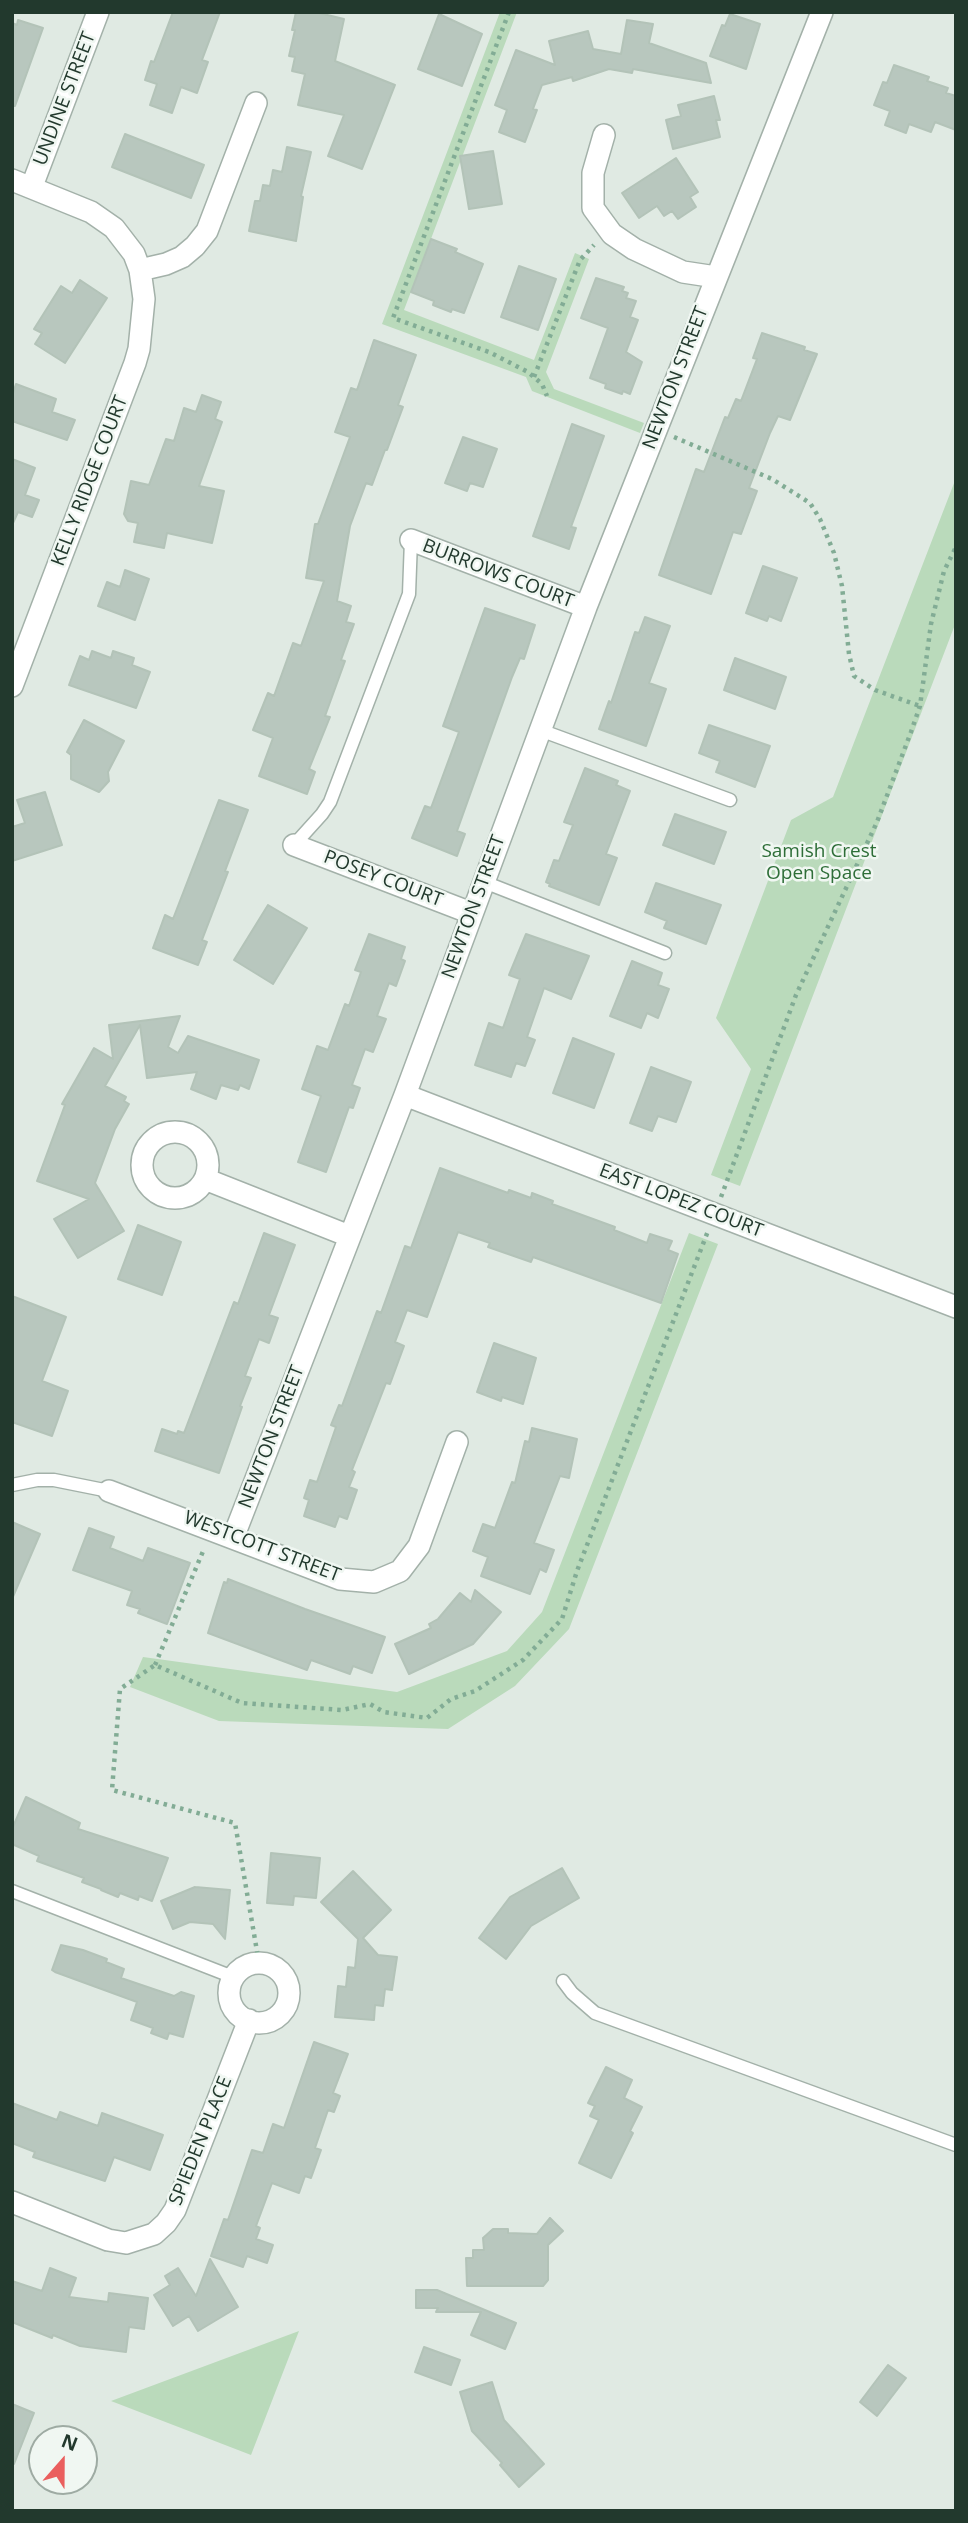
<!DOCTYPE html>
<style>
body{margin:0}
#map{position:relative;width:968px;height:2523px;overflow:hidden;background:#e0eae3;font-family:"Open Sans",sans-serif}
canvas{display:block}
.frame{position:absolute;inset:0;border:14px solid #22392d;pointer-events:none}
.north{position:absolute;left:28px;top:2425px;width:70px;height:70px;box-sizing:border-box;background:#f0f7f2;border:2px solid #9eaba3;border-radius:50%;rotate:21deg;font-size:19px;font-weight:700;line-height:28px;text-align:center;color:#22392d}
.north::after{content:'';display:block;margin:auto;width:24px;height:32px;background:#ea5f5e;clip-path:polygon(50% 0,100% 100%,50% 72%,0 100%)}
</style>
<div id="map">
<canvas width="968" height="2523"></canvas>
<div class="frame"></div>
<div class="north">N</div>
</div>
<script>
const ctx = document.querySelector('canvas').getContext('2d');
ctx.lineJoin = 'round';
function fill(path, color) { ctx.fillStyle = color; ctx.fill(path, 'evenodd'); }
const shape = rows => new Path2D(rows.map(r => 'M' + r).join(''));
function trace(path, color, width, dash) { ctx.strokeStyle = color; ctx.lineWidth = width; ctx.lineCap = dash ? 'butt' : 'round'; ctx.setLineDash(dash || []); ctx.stroke(path); }
function drawText(font, color, halo, rows, align = 'center') {
  ctx.font = font + ' "Open Sans",sans-serif'; ctx.lineWidth = 5; ctx.setLineDash([]); ctx.textBaseline = 'middle'; ctx.strokeStyle = halo; ctx.fillStyle = color; for (const [text, x, y, turn = 0] of rows) {
    ctx.save(); ctx.translate(x, y); ctx.rotate((+turn || 0) * Math.PI / 180); ctx.textAlign = isNaN(turn) ? turn : align; if (halo) ctx.strokeText(text, 0, 0); ctx.fillText(text, 0, 0); ctx.restore();
  }
}
fill(shape([
 [500,12,517,12,404,310,534,360,575,253,589,259,546,372,554,389,644,423,640,433,532,391,526,377,382,324],
 [956,478,956,622,740,1186,711,1175,751,1069,716,1018,791,820,833,797],
 [689,1233,718,1244,569,1629,515,1686,448,1729,219,1721,130,1687,143,1657,397,1692,507,1651,542,1612],
 [299,2331,251,2455,111,2401]
]), '#badabb');
const building = shape([
 [173,12,220,12,202,60,208,62,197,93,181,87,172,113,150,105,157,84,145,80,151,61,154,62,173,12],
 [296,12,315,12,344,19,335,61,395,85,362,169,328,156,344,115,298,105,305,74,292,71,295,57,289,56,295,30,292,30,296,12],
 [439,14,482,34,462,86,418,69,439,14],
 [730,14,760,24,746,69,710,56,722,25,725,26,730,14],
 [18,20,43,28,15,106,12,106,12,23,17,25,18,20],
 [627,20,653,24,649,43,706,63,711,83,633,69,632,73,609,69,573,81,572,77,542,85,533,109,537,110,525,142,499,132,507,110,495,105,516,50,555,65,549,41,588,31,593,49,621,54,627,20],
 [894,65,929,77,927,81,948,88,946,93,956,96,956,130,935,122,931,132,909,124,906,133,885,125,890,111,874,105,883,82,887,83,894,65],
 [714,96,720,120,716,120,720,137,673,149,666,120,681,116,678,105,714,96],
 [125,134,204,165,191,198,112,167,125,134],
 [287,147,311,152,301,196,303,197,296,241,249,231,255,201,260,201,263,185,270,186,273,170,282,172,287,147],
 [493,151,502,204,469,209,460,156,493,151],
 [676,158,698,192,690,197,696,207,678,219,672,211,664,216,657,206,639,218,622,193,676,158],
 [431,239,457,249,455,252,483,264,464,313,452,309,451,312,433,305,434,301,411,292,431,239],
 [519,266,556,279,538,330,501,317,519,266],
 [596,278,624,287,622,291,628,293,626,298,636,301,630,317,638,320,626,352,642,362,630,394,623,391,622,394,605,388,606,384,590,378,608,328,581,318,596,278],
 [80,280,107,298,65,363,35,344,42,333,34,329,61,286,72,293,80,280],
 [762,333,805,347,804,350,817,354,790,420,778,416,770,433,749,488,757,491,741,534,733,532,711,594,659,575,696,469,704,472,725,417,728,418,736,399,741,401,757,359,753,358,762,333],
 [374,340,416,355,398,405,403,407,387,450,385,450,372,485,366,483,350,526,337,601,351,606,346,622,354,624,341,660,345,661,325,716,330,717,309,769,315,772,307,794,259,776,273,738,253,730,268,693,274,696,293,643,301,646,324,581,306,578,315,524,318,524,350,437,335,432,351,388,357,390,374,340],
 [16,384,56,399,52,412,75,420,67,440,12,421,12,396,16,384],
 [202,395,221,402,215,419,222,422,199,486,224,491,212,543,167,533,164,548,134,542,138,523,128,521,124,514,131,481,149,485,166,439,174,441,184,408,196,412,202,395],
 [572,424,604,436,571,527,576,528,569,549,533,536,572,424],
 [463,437,497,449,483,487,470,483,467,491,445,483,463,437],
 [12,459,35,468,25,495,39,500,32,517,18,512,13,523,12,459],
 [763,566,797,578,781,621,769,616,767,621,746,613,763,566],
 [125,570,149,579,135,620,98,606,107,582,120,587,125,570],
 [485,608,535,625,524,659,520,658,512,677,457,831,465,834,457,856,412,838,425,806,431,808,459,732,443,726,485,608],
 [645,617,670,626,649,683,666,689,646,746,599,729,609,701,611,703,635,632,639,633,645,617],
 [92,651,111,658,113,651,134,658,132,665,150,672,136,708,69,685,80,656,89,660,92,651],
 [735,658,786,677,775,709,724,690,735,658],
 [84,720,124,741,108,772,109,781,99,792,71,779,71,755,67,752,84,720],
 [709,725,770,746,755,787,716,772,720,761,699,753,709,725],
 [585,768,618,781,616,785,630,791,606,854,617,858,599,905,549,886,550,884,546,882,554,860,559,861,573,825,564,822,585,768],
 [45,792,62,845,12,861,12,827,25,823,17,800,45,792],
 [219,800,248,810,225,871,228,872,202,940,207,942,198,965,153,948,165,915,173,919,219,800],
 [675,814,726,832,714,864,663,845,675,814],
 [656,883,721,905,706,944,664,928,667,921,645,912,656,883],
 [268,905,307,928,273,984,234,960,268,905],
 [369,934,405,947,401,959,405,961,396,986,389,983,377,1016,386,1019,373,1052,365,1049,352,1085,360,1088,353,1108,349,1107,326,1172,298,1162,321,1096,302,1089,317,1046,328,1050,345,1004,349,1006,361,972,355,970,369,934],
 [526,934,589,956,571,999,544,988,527,1037,535,1040,525,1066,516,1063,511,1077,475,1065,489,1023,503,1028,520,979,509,975,526,934],
 [632,961,662,973,658,985,669,989,658,1018,647,1013,641,1028,610,1016,632,961],
 [180,1016,168,1047,178,1053,188,1036,259,1060,249,1089,240,1085,238,1090,221,1085,216,1099,191,1089,197,1072,147,1078,140,1025,105,1086,126,1097,124,1101,129,1104,115,1129,95,1183,124,1231,78,1258,54,1219,89,1199,37,1181,65,1105,62,1104,94,1048,113,1059,109,1025,180,1016],
 [573,1038,614,1054,594,1108,553,1093,573,1038],
 [651,1067,691,1082,676,1122,658,1116,652,1131,630,1123,651,1067],
 [440,1168,508,1193,509,1190,531,1198,532,1193,553,1201,552,1204,615,1227,614,1230,647,1243,650,1234,672,1241,668,1250,678,1254,661,1303,533,1257,531,1262,488,1247,490,1243,458,1232,427,1317,407,1310,395,1342,404,1346,390,1384,386,1383,352,1470,355,1472,349,1487,357,1490,347,1519,339,1516,335,1527,304,1516,309,1500,304,1498,310,1480,317,1482,336,1427,331,1425,339,1405,342,1406,377,1311,381,1313,405,1246,411,1248,440,1168],
 [138,1225,181,1242,162,1295,118,1279,138,1225],
 [264,1233,295,1245,269,1315,278,1318,269,1343,259,1339,245,1376,251,1378,240,1406,242,1407,219,1473,155,1451,162,1429,177,1434,178,1431,184,1433,234,1302,238,1304,264,1233],
 [12,1296,66,1317,42,1381,68,1391,52,1436,12,1422,12,1296],
 [494,1343,536,1358,523,1404,502,1397,501,1401,477,1392,494,1343],
 [532,1428,577,1439,569,1478,560,1476,534,1543,554,1550,546,1572,540,1569,530,1594,481,1576,488,1557,473,1551,483,1524,495,1528,512,1482,515,1483,525,1441,529,1442,532,1428],
 [12,1522,40,1534,12,1599,12,1522],
 [89,1528,114,1537,110,1548,143,1561,148,1548,190,1563,167,1624,138,1613,140,1609,127,1605,132,1591,73,1570,89,1528],
 [228,1579,305,1609,385,1637,372,1673,353,1666,350,1674,311,1660,307,1670,208,1633,224,1582,227,1583,228,1579],
 [475,1590,501,1612,473,1644,409,1674,395,1644,431,1628,429,1624,438,1619,460,1593,471,1602,475,1590],
 [26,1797,80,1823,78,1829,168,1858,152,1901,139,1896,138,1900,120,1893,118,1897,101,1890,101,1889,82,1882,84,1878,37,1861,39,1856,12,1844,12,1829,26,1797],
 [271,1853,320,1858,316,1898,294,1896,293,1905,267,1903,271,1853],
 [562,1868,579,1898,531,1926,506,1959,479,1938,510,1897,562,1868],
 [353,1871,391,1910,363,1938,378,1955,397,1957,392,1990,385,1989,383,2006,375,2005,374,2020,335,2017,338,1986,346,1987,348,1967,355,1968,358,1939,321,1902,353,1871],
 [195,1887,230,1890,225,1939,213,1924,190,1922,173,1929,161,1901,195,1887],
 [61,1945,83,1950,107,1959,106,1962,124,1969,121,1978,174,1996,181,1992,194,1996,183,2037,169,2033,167,2039,151,2033,153,2028,131,2020,137,2002,55,1972,52,1970,61,1945],
 [314,2042,348,2054,333,2093,340,2096,334,2112,328,2110,315,2148,321,2150,311,2178,305,2176,299,2193,272,2183,256,2226,260,2228,256,2239,273,2245,267,2263,247,2256,243,2267,211,2256,224,2219,228,2220,252,2150,263,2153,273,2124,284,2128,314,2042],
 [606,2067,632,2080,624,2098,642,2107,630,2131,633,2133,611,2178,579,2163,599,2120,590,2116,595,2106,588,2103,606,2067],
 [12,2103,57,2120,60,2112,98,2126,102,2113,163,2135,150,2170,114,2157,105,2181,33,2157,35,2152,12,2143,12,2103],
 [550,2218,563,2231,548,2245,548,2280,543,2286,467,2286,466,2258,473,2258,473,2250,484,2250,483,2238,493,2229,508,2229,508,2233,537,2234,550,2218],
 [210,2259,238,2307,198,2331,189,2316,173,2326,154,2295,170,2285,165,2276,178,2268,196,2296,210,2259],
 [50,2268,76,2278,69,2297,108,2302,109,2293,148,2298,144,2329,129,2327,126,2352,80,2346,53,2335,52,2338,12,2322,12,2281,42,2291,50,2268],
 [416,2290,437,2290,516,2323,505,2349,471,2335,481,2312,436,2312,438,2308,416,2308,416,2290],
 [424,2347,460,2360,451,2385,415,2372,424,2347],
 [888,2365,906,2378,877,2416,860,2402,888,2365],
 [492,2382,504,2420,544,2464,519,2487,500,2465,502,2463,472,2431,460,2392,492,2382],
 [12,2404,34,2413,14,2464,12,2464,12,2404]
]);
fill(building, '#b8c7be');
trace(building, '#b3c3b8', 2);
const service = shape([
 [540,730,730,800],
 [294,845,322,814,330,802,409,594,411,540],
 [484,882,665,953],
 [12,1485,37,1480,54,1480,109,1491],
 [12,1891,233,1977],
 [563,1981,572,1993,595,2013,956,2145]
]);
const minor = shape([
 [604,135,593,173,593,208,612,234,634,249,683,272,716,277],
 [12,180,91,212,114,228,134,254,140,270,166,264,182,257,195,246,207,231,256,103],
 [32,186,98,12],
 [411,540,586,607],
 [12,686,135,363,139,349,144,299,140,270],
 [294,845,471,913],
 [405,1095,956,1307],
 '142 1165a33 33 0 1 1 66 0a33 33 0 1 1-66 0Z',
 [205,1179,349,1236],
 [109,1491,340,1579,374,1582,400,1571,419,1546,457,1442],
 [233,1538,405,1095,586,607,822,12],
 '229 1993a30 30 0 1 1 60 0a30 30 0 1 1-60 0Z',
 [12,2202,108,2240,126,2243,154,2234,166,2223,175,2210,249,2020]
]);
trace(service, '#a3b1a9', 15);
trace(minor, '#a3b1a9', 24);
trace(shape([
 [509,12,393,318,489,352,528,372,542,384,547,396],
 [534,377,580,260,594,245],
 [674,437,772,479,810,503,820,519,834,553,842,586,849,654,854,676,875,690,920,706],
 [721,1197,796,995,877,822,911,732,920,706,931,624,944,571,956,547],
 [155,1665,204,1549],
 [259,1963,235,1823,112,1790,120,1689,155,1665,242,1703,342,1710,370,1704,384,1712,427,1718,451,1699,475,1691,523,1660,562,1619,577,1571,708,1231]
]), '#82ac95', 4.5, [3.5, 5]);
trace(service, '#fff', 12);
trace(minor, '#fff', 21);
drawText('19px', '#22392d', '#f0f7f2', [
 ["UNDINE STREET",65,99,-69],
 ["NEWTON STREET",676,378,-69],
 ["KELLY RIDGE COURT",90,481,-69],
 ["BURROWS COURT",498,574,21],
 ["POSEY COURT",383,879,21],
 ["NEWTON STREET",474,907,-70],
 ["EAST LOPEZ COURT",681,1201,21],
 ["NEWTON STREET",272,1437,-69],
 ["WESTCOTT STREET",262,1547,21],
 ["SPIEDEN PLACE",201,2141,-68]
]);
drawText('19px', '#2e6e38', '#f0f7f2', [
 ["Samish Crest",819,852],
 ["Open Space",819,874]
]);
</script>
